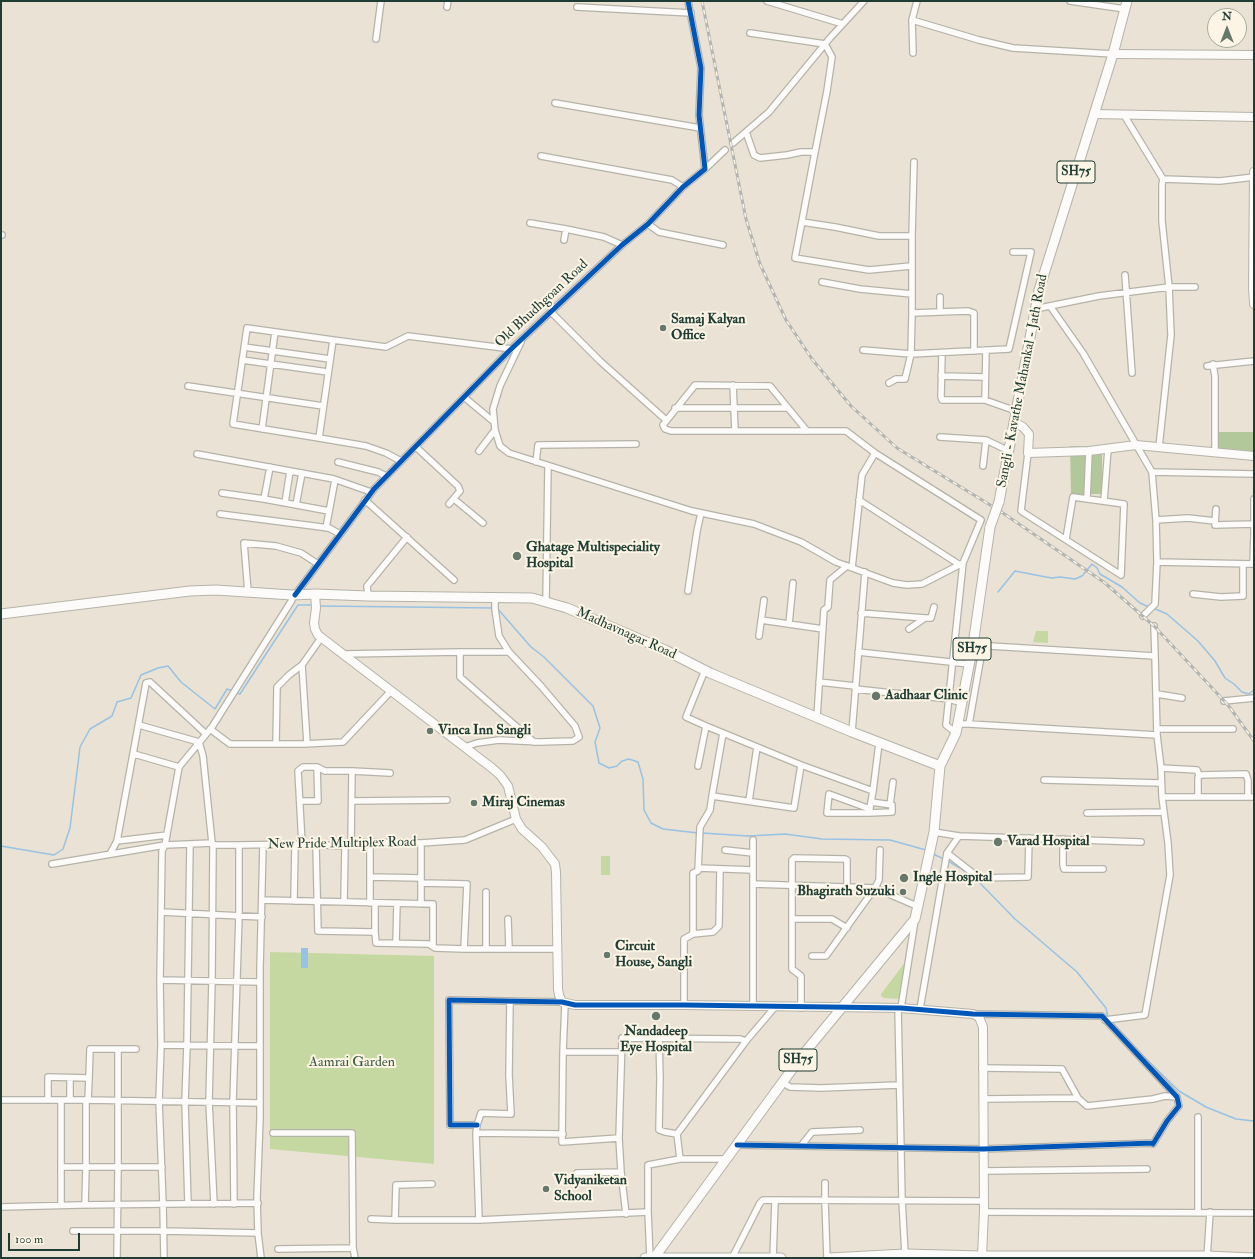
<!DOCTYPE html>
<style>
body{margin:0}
#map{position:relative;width:1255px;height:1259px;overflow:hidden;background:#eae2d4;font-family:"IM FELL Double Pica",serif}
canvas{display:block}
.frame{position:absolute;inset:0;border:2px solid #1f3d34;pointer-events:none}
.north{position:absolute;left:1207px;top:8px;width:40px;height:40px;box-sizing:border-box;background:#fcf5e5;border:1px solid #a4ab9e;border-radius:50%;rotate:0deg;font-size:11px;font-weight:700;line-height:16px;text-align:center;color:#1f3d34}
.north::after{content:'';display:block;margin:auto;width:14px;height:18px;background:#66776c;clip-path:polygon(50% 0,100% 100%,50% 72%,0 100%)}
.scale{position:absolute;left:8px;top:1233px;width:72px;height:18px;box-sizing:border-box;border:2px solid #1f3d34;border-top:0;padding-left:5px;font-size:12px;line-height:14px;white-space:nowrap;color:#1f3d34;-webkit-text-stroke:3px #fcf5e5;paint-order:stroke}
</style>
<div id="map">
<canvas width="1255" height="1259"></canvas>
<div class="frame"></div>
<div class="north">N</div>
<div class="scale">100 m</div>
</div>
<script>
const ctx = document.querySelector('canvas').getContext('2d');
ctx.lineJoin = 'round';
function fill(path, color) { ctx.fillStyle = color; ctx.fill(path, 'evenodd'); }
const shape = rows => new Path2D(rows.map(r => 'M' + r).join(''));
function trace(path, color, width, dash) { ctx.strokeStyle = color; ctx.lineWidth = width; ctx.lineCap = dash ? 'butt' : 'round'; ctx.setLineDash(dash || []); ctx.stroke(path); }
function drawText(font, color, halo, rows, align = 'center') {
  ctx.font = font + ' "IM FELL Double Pica",serif'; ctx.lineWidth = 4; ctx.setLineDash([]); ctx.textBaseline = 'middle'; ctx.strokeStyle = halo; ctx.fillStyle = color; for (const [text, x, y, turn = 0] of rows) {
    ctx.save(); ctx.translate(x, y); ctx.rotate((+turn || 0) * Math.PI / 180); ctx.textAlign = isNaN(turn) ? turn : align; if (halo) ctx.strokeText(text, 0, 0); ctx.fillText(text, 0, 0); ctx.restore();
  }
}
fill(shape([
 [1036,631,1048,631,1048,643,1033,642],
 [601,856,610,856,610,875,601,875],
 [270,952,434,956,434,1164,270,1149],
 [909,957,900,999,884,998,881,996,881,994]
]), '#c6d8a2');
fill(shape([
 [1213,432,1254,432,1254,452,1214,452],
 [1070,446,1102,447,1102,494,1071,494]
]), '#b3c89a');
fill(shape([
 [301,948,308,948,308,968,301,968]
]), '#98c2e3');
trace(shape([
 [998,592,1015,571,1046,577,1052,578,1060,577,1075,579,1082,576,1092,564,1097,568,1100,574,1122,587,1140,603,1149,607],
 [320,606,494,608],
 [497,608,531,647,544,657,593,706,600,728,595,742,599,763,609,768,617,766,622,761,629,759,638,762,643,779,644,810,651,823,663,829,698,833],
 [1153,608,1167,614,1198,641,1215,661,1225,678,1234,684,1242,692,1249,694,1254,690],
 [236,693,240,694,298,605,314,605],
 [702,833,748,836,785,834,822,839,890,840,926,850],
 [1,846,54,855,63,849,70,828,80,747,90,729,112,716,117,702,131,698,141,675,158,668,168,666,181,682,215,709,227,689,233,691],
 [933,854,944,859],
 [948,861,967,872],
 [976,879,1015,919,1077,972,1106,1008,1108,1018],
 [1136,1049,1179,1091,1206,1107,1236,1119,1254,1121]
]), '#98c2e3', 1.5);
const street = shape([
 [767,1,843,24],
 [917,1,912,20,979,40,1013,48,1113,54],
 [1070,1,1125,9],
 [447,7,448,1],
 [577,7,691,13],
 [912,20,913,53],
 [376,39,381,1],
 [555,103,700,128],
 [1124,115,1163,179,1162,185,1162,221,1169,287,1171,335,1159,447],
 [746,132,754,155,760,158,787,155,801,152,815,152,827,91,832,57,825,44,750,33],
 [733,143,769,112,830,38,864,1],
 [815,152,795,258,869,270,911,266],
 [541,156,672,180,683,187],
 [705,169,725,150],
 [1163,179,1220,181,1254,177],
 [802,222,835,227,879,236,912,236,912,313],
 [530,223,566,229],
 [648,224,659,232,723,245],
 [1,235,2,235],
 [912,236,914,162],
 [564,240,566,229,604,237,622,245],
 [1125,275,1132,373],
 [822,282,860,289,912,294],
 [1050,306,1083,353,1152,472,1156,520,1157,562],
 [1035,309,1099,296,1169,287,1195,287],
 [551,312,600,361,666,420],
 [940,312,940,297],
 [247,328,333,340,319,438,233,424,247,328],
 [333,340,386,347,408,336,512,349],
 [521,342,500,386,493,409,495,430,500,446,509,453,692,511,754,524,801,542,836,562,893,583,907,585,922,584,963,563],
 [244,347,330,359],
 [863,350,911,354,912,313,968,311,974,313,974,351],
 [942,353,941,397,942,400,985,400,1016,411],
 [242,360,328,372],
 [1213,364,1215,377,1215,453],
 [1207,366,1254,361],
 [941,376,985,377],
 [889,383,896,379,905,379,911,354,1009,349,1031,252,1013,252],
 [733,385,735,431],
 [188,386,323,406],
 [464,397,494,422],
 [985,400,986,350],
 [675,408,788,408],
 [262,429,275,332],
 [807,431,770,386,695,385,663,425,665,429,671,431,846,431,875,453,981,520,963,563,946,725,956,733],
 [940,437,986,440],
 [319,438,366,446,386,453,401,461],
 [416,447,458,486,460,491,449,504],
 [479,451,495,430],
 [1028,453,1021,511,1121,575,1124,504,1073,497,1066,539],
 [197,454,334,479,371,492],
 [338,462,378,472,386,476],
 [536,462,538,445,636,444],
 [983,466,986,440,1009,451],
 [1152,472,1254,474],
 [222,493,264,499,270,467],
 [264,499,329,511],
 [454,499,483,523],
 [1087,499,1089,451],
 [365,500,454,580],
 [859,500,960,565],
 [1104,501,1108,449],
 [285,503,290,471],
 [296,505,302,473],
 [1216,509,1215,525,1253,524],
 [220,514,329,528,340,534],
 [1156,520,1188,518,1215,521],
 [326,528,335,480],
 [1254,536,1254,499],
 [1253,564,1254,536],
 [852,568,862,475,875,453],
 [688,591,697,531,701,513],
 [248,592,244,543,276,546,301,553,318,564],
 [1193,594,1221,597,1243,596,1243,564],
 [295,595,374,489,508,352,622,245,648,224,683,187,705,169,699,115,701,68,688,1],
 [368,596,367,586,407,537],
 [546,601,548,466],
 [861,613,925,618,909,629],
 [1143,616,1155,604,1157,562,1254,564],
 [925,618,931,618,934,607],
 [761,620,823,629],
 [789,624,793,583],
 [1154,626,1155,656],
 [759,636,764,600],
 [973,645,1155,656,1157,735,1161,768,1162,797,1254,797],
 [460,652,460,677,534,742],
 [858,652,969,664],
 [343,654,460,652,509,652],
 [705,670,686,717,706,726,801,765,873,791,879,743],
 [819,682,855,686],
 [855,689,949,699,962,703],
 [1157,694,1182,698],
 [1224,701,1254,698],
 [817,717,824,610,828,607,830,580,847,566],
 [958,724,969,724,1157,735],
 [969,724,983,645],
 [139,725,199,742,203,756,212,843],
 [210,729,230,744,304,744,343,742,391,691],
 [1157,729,1233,729],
 [852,732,865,572],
 [723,733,712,796,794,808,801,765],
 [307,743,302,665,321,638],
 [276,744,277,687,289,675,302,665],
 [465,747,477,743,499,740,540,742,573,741,579,737,575,726,541,686,509,652,499,636,495,609,495,598],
 [134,754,179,767],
 [698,766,706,726],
 [1161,768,1197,770,1199,775,1198,778,1198,797],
 [352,771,390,773],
 [1199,775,1246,774,1248,780,1248,797],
 [1044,780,1161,783],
 [300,801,318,801,317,767],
 [352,801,447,800],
 [749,801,757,747],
 [890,805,893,782],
 [870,809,829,794,827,813,869,813,873,791],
 [869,813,892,812,892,805,871,802],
 [1087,813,1164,812],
 [934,832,959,836,1141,842],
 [1063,839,1063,865,1064,869,1103,869],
 [753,840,753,884],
 [117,841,167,835],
 [370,842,370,903],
 [302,844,298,771,303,767,317,767,325,771,352,771,351,843],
 [213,845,212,981,209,1102,214,1204],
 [316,846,318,931,375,932,375,903],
 [725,850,753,853],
 [947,853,979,878,1028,877,1029,838],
 [110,854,117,841,146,683,150,682,206,734],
 [52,864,165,845,212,843,213,845,239,845,302,844,345,846,351,843,370,842,421,843,465,840,516,819],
 [698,868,753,870],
 [370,877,421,878],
 [421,883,467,884,464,949],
 [262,900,433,904,433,946],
 [294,901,295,845],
 [344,902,345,846],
 [421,904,421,843],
 [161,912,262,917],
 [508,919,509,949],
 [793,919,832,919,847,928],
 [375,932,376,943,429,944,435,948,464,949,558,949],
 [693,934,713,932,719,926,720,869],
 [396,943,397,903],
 [486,949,486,892],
 [812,956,826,956,875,888,879,880,880,850],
 [160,980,260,982],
 [565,1004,563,1052,562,1142,619,1138,621,1172,577,1173],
 [684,1005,684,939,693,934,693,873,698,871,700,827,710,810,712,796],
 [753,1006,753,884,875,888,919,907],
 [801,1008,801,976,792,969,792,860,794,858,845,859,847,860,847,887],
 [898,1008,902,1200,905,1254],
 [901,1008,915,920],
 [920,1009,947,853,959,836],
 [1105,1020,1145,1015,1170,875,1168,843,1162,797],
 [659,1038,660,1078,659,1130,665,1132,677,1134],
 [161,1045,260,1046],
 [118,1049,118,1167,162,1167],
 [563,1052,621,1052],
 [982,1068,1062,1069,1078,1098],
 [89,1078,90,1049,136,1049],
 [782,1082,790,1087,821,1088,899,1085],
 [983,1099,1078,1098,1087,1106,1153,1099,1165,1096,1177,1097],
 [1,1100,88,1100,260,1103],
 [48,1100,48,1077,89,1078,88,1100],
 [70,1100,70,1078],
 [86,1100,86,1167,118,1167,117,1258],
 [1198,1117,1198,1212],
 [477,1125,450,1125,449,1000,562,1002],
 [273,1133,352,1133,353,1248,355,1258],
 [476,1133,563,1134],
 [619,1138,622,1038,740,1039,746,1041],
 [737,1145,983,1149,1153,1143,1153,1144,1167,1121,1179,1106,1177,1097,1102,1016,973,1014],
 [801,1146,812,1132,860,1130],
 [726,1159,680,1159,677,1134,746,1041,775,1007],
 [61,1167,86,1167,85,1205],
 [984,1171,1147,1169],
 [621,1172,626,1214],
 [825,1183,825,1201,827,1258],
 [188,1204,185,1102,187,1045,190,844],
 [234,1204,233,1102,239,915,239,845],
 [61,1205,61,1100],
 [1,1207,79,1205,258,1203],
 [648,1212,650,1258],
 [984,1212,1254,1213],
 [371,1219,395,1220,479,1220,648,1212,648,1165,680,1159],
 [395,1220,396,1185,432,1184],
 [479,1220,476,1133,477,1125,481,1113,511,1114,509,1075,510,1001],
 [73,1231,164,1231,258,1233],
 [278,1249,353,1248],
 [164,1258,163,1204,159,1101,161,1045,160,980,162,851,165,845,179,767,212,727,292,600,292,595],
 [261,1258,258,1233,257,1198,260,1118,260,968,263,845],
 [732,1258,760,1203,763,1200,983,1201],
 [773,1258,775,1201],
 [1207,1258,1210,1212]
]);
const secondary = shape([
 [1113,54,1254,55],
 [1094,114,1254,117],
 [1254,172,1253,287,1254,304],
 [1014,422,1023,427,1029,434,1028,453,1089,451,1136,445,1254,456],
 [315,594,316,608,314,623,315,629,318,635,492,768,500,775,508,786,516,819,522,829,542,847,555,864,556,872,558,989,559,995,562,1002,575,1005,684,1005,901,1008,973,1014,979,1017,983,1027,984,1212,982,1256]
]);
const primary = shape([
 [999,502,1039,290,1113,54,1127,1],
 [1,614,190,591,216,590,292,595,315,594,368,596,532,598,567,608,665,650,710,673,852,732,940,766],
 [645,1258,781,1258],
 [654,1258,801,1057,915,919,934,832,940,766,956,733,973,645,990,527],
 [829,1258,905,1254,982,1256,1207,1256,1254,1258]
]);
trace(street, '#b5b3a9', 8);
trace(secondary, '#b5b3a9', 10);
trace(primary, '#b5b3a9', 11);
trace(street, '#fcfbf9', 5.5);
trace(secondary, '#fcfbf9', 8);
trace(primary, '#fcfbf9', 9);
const rail = shape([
 [702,1,746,219,760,264,786,320,812,359,851,406,897,448,1000,511,1105,583,1154,626,1228,705,1254,741]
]);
trace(rail, '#b3b5b2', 3);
trace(rail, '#fcf5e5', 1.5, [4.5]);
const primaryBridge = shape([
 [990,527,999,502]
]);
trace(primaryBridge, '#b5b3a9', 11, []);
trace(primaryBridge, '#fcfbf9', 9);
trace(shape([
 [295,595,374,489,508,352,622,245,648,224,683,187,705,169,699,115,701,68,688,1],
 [477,1125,450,1125,449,1000,562,1002,575,1005,684,1005,901,1008,973,1014,1102,1016,1177,1097,1179,1106,1167,1121,1153,1144,1153,1143,983,1149,737,1145]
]), '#0057b8', 5);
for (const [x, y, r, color] of [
 [663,328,4,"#66776c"],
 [517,556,5,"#66776c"],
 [876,696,5,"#66776c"],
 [430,731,4,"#66776c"],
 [474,803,4,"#66776c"],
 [998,842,5,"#66776c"],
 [904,878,5,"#66776c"],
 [903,892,4,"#66776c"],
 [607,955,4,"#66776c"],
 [656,1016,5,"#66776c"],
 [546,1189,4,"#66776c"]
]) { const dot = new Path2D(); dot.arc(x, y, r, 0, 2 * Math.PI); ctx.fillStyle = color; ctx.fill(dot); trace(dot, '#fcf5e5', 1.5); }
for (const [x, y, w] of [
 [1076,172,38],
 [972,649,38],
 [798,1060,38]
]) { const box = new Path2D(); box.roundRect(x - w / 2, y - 11, w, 22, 3); ctx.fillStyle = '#fcf5e5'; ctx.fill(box); trace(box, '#1f3d34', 1); }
drawText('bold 13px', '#1f3d34', null, [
 ["SH75",1076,172],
 ["SH75",972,649],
 ["SH75",798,1060]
]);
drawText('14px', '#1f3d34', '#fcf5e5', [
 ["Old Bhudhgoan Road",542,304,-43],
 ["Sangli - Kavathe Mahankal - Jath Road",1023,381,-79],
 ["Madhavnagar Road",626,634,24],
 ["New Pride Multiplex Road",342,844,-1]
]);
drawText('bold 14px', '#1f3d34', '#fcf5e5', [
 ["Samaj Kalyan",671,320],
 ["Office",671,336],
 ["Ghatage Multispeciality",526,548],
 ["Hospital",526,564],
 ["Aadhaar Clinic",885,696],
 ["Vinca Inn Sangli",438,731],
 ["Miraj Cinemas",482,803],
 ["Varad Hospital",1007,842],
 ["Ingle Hospital",913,878],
 ["Bhagirath Suzuki",895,892,"right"],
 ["Circuit",615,947],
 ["House, Sangli",615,963],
 ["Nandadeep",656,1032,"center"],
 ["Eye Hospital",656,1048,"center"],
 ["Vidyaniketan",554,1181],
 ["School",554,1197]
], 'left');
drawText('14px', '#3a5a42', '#fcf5e5', [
 ["Aamrai Garden",352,1063]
]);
</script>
